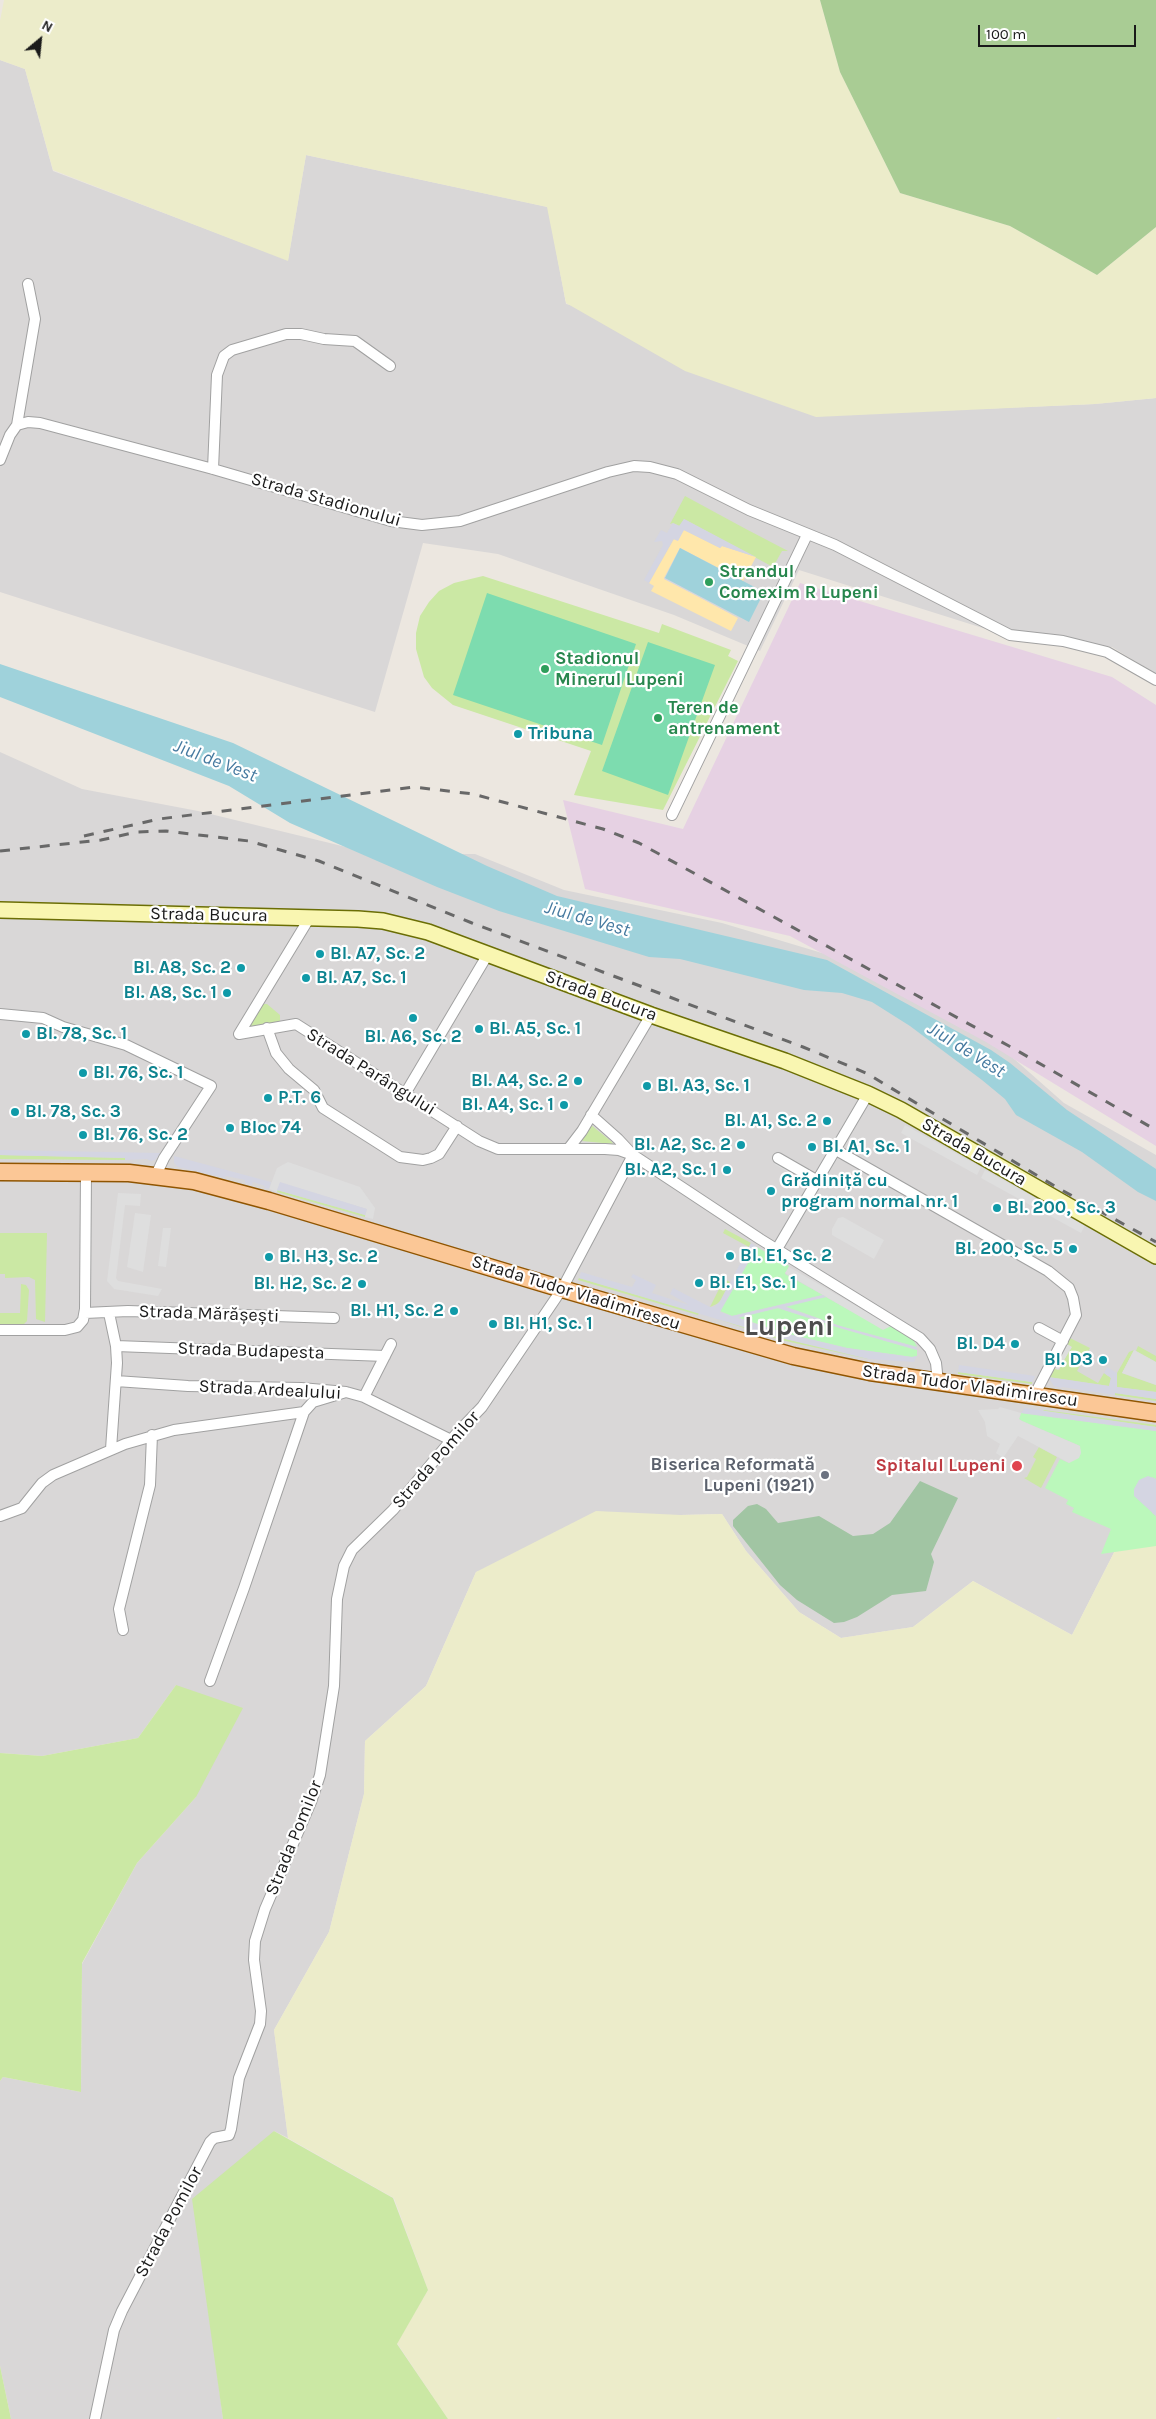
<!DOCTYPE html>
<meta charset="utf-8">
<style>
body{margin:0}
#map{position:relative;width:1156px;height:2419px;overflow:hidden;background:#ece7e0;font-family:Karla,sans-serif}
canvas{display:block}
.north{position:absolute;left:15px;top:15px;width:50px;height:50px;-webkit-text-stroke:4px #fff;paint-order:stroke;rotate:28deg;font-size:14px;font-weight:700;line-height:20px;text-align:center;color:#1a1a1a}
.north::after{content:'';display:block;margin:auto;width:18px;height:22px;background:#1a1a1a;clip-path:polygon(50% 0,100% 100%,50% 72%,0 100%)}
.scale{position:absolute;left:978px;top:25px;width:158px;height:22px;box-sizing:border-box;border:2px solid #1a1a1a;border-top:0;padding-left:6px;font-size:15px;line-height:18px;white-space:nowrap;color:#1a1a1a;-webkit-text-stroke:4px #fff;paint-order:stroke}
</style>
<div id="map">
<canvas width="1156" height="2419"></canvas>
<div class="north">N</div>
<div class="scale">100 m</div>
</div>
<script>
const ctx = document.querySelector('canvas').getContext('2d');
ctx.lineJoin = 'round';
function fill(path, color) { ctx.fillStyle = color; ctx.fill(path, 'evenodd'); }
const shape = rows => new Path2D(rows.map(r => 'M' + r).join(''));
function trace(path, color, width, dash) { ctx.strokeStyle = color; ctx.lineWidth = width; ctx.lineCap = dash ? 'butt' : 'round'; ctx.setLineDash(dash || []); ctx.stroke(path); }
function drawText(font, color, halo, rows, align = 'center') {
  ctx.font = font + ' Karla,sans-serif'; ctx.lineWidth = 4.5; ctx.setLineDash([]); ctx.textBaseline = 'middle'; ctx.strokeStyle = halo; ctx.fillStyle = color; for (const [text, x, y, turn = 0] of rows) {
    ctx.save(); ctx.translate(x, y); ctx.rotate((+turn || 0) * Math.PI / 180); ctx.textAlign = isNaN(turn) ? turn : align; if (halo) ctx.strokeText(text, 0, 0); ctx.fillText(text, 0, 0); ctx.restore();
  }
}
fill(shape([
 [0,60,25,69,53,171,288,260,306,155,548,207,566,304,979,409,1095,404,1156,398,1156,674,1112,647,989,630,799,570,760,651,674,615,498,554,423,543,375,712,0,592],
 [0,752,82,789,198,811,375,854,475,854,564,890,722,923,832,956,969,1019,1064,1103,1156,1155,1156,1533,1130,1521,1072,1635,973,1581,913,1627,841,1638,799,1612,746,1551,722,1514,681,1515,476,1572,426,1686,365,1741,364,1794,329,1932,274,2030,288,2138,274,2131,213,2340,223,2419,11,2419,0,2366,0,2081,3,2077,81,2092,82,1964,137,1863,196,1797,176,1685,138,1738,42,1756,0,1753]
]), '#d9d7d7');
fill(shape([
 [800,583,1112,677,1156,705,1156,1146,986,1042,790,936,585,889,563,800,683,829]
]), '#e6d1e3');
fill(shape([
 [4,0,820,0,840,72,900,193,1010,226,1097,275,1156,227,1156,398,1095,404,816,417,685,371,566,303,547,207,306,155,288,261,53,170,25,69,0,60,0,21],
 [596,1511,681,1515,722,1514,746,1551,799,1612,841,1638,913,1627,973,1581,1072,1635,1130,1521,1156,1533,1156,2419,1061,2419,1058,2417,1056,2419,448,2419,397,2343,428,2290,394,2198,288,2138,274,2030,329,1932,364,1794,365,1741,426,1686,476,1572]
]), '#ececca');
fill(shape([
 [685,496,744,528,788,551,782,551,773,567,684,519,680,526,673,523,670,524],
 [483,576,659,633,662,624,731,650,728,656,738,661,663,810,574,795,591,751,453,705,432,688,424,677,416,649,416,633,420,616,429,602,439,591,454,583],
 [262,1004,267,1004,280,1015,280,1022,250,1027,248,1026],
 [591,1125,612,1142,613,1144,582,1141],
 [0,1155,126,1158,125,1160,0,1159],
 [277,1190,365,1215,365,1217,277,1192],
 [725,1229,751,1243,749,1247,723,1233],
 [0,1233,47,1233,45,1322,36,1319,35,1280,29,1277,5,1278,5,1274,0,1274],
 [579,1278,699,1313,698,1315,578,1280],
 [724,1279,730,1282,719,1303,710,1307],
 [21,1284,26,1285,29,1290,27,1321,23,1325,0,1325,0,1313,20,1313],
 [717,1319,781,1338,868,1357,868,1359,781,1340],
 [1070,1338,1090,1348,1077,1371,1098,1383,1104,1373,1111,1378,1109,1386,1048,1377,1054,1368,1059,1370,1071,1347,1067,1344],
 [1138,1346,1156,1356,1156,1362,1136,1351],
 [1134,1350,1122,1373,1156,1385,1156,1392,1116,1387,1117,1373,1129,1352],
 [958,1372,1032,1382,1032,1384,958,1374],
 [1115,1393,1156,1399,1156,1401,1115,1395],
 [1044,1410,1156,1425,1156,1427,1043,1411],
 [1039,1447,1057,1457,1041,1488,1024,1478,1027,1477,1036,1459,1033,1457],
 [176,1685,243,1708,196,1797,137,1863,82,1963,81,2092,3,2077,0,2081,0,1753,42,1756,138,1738],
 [274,2131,393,2198,428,2290,397,2344,448,2419,223,2419,192,2199],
 [0,2366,11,2419,0,2419]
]), '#cbe8a4');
fill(shape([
 [820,0,1156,0,1156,227,1097,275,1010,226,900,193,840,72]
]), '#a9cc94');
fill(shape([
 [684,530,720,548,722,546,756,557,743,581,680,548,664,578,738,618,731,631,651,591,654,586,649,583,674,539]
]), '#ffe7ab');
fill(shape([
 [920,1481,958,1498,931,1554,934,1562,926,1591,892,1595,857,1617,844,1622,834,1623,797,1600,780,1585,733,1526,733,1520,748,1506,757,1504,766,1509,778,1523,819,1516,853,1536,873,1534,890,1523]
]), '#a1c5a3');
fill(shape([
 [757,1247,789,1266,785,1274,823,1295,732,1316,720,1311],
 [826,1297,883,1329,891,1326,913,1339,917,1347,840,1326,784,1306],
 [778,1308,840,1328,917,1350,917,1356,912,1357,847,1348,784,1333,737,1317],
 [1021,1413,1156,1431,1156,1479,1152,1477,1152,1513,1156,1516,1156,1546,1101,1554,1111,1529,1072,1512,1074,1508,1066,1504,1068,1500,1045,1488,1060,1459,1069,1463,1080,1446,1022,1421,1019,1419]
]), '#bbf8bb');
fill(shape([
 [487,593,636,644,602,745,453,695],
 [648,642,715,665,668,795,602,771]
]), '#7ddcaf');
fill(shape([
 [905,1125,981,1167,977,1175,901,1133],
 [777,1160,814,1180,811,1185,774,1164],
 [288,1162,360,1187,375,1208,373,1219,365,1217,367,1209,280,1183,277,1192,269,1189,277,1168],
 [985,1170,1085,1225,1081,1233,981,1178],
 [118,1193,141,1194,140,1206,125,1205,116,1278,118,1281,162,1289,158,1296,114,1289,107,1281],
 [135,1213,151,1215,143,1272,127,1267],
 [843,1217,884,1240,874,1259,832,1235,832,1229,838,1218],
 [163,1228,171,1228,166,1267,158,1266],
 [789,1267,891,1326,883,1330,785,1273],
 [1067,1344,1072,1347,1058,1370,1054,1368],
 [1134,1350,1156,1362,1156,1385,1122,1373],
 [1000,1407,1021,1413,1019,1419,1022,1421,1080,1446,1081,1453,1079,1458,1069,1463,1018,1436,1003,1458,996,1453,1000,1444,987,1436,985,1422,978,1410,998,1409]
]), '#dedede');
fill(shape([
 [684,519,756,557,722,546,720,548,684,530,678,541,673,539,649,583,644,580,663,545,662,541,654,542,661,530,667,533,673,523,679,526],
 [680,548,765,592,681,549,665,578,749,623,664,579],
 [0,1150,161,1153,155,1160,151,1161,147,1159,125,1160,125,1158,0,1155],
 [174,1156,271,1182,269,1189,264,1188,265,1186,253,1182,252,1185,245,1183,245,1180,226,1176,225,1178,178,1167,174,1163],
 [280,1182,367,1209,365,1215,277,1190],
 [751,1243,757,1247,720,1312,732,1316,823,1295,826,1297,785,1307,840,1326,917,1347,917,1350,840,1328,778,1308,738,1318,784,1333,847,1348,912,1357,917,1356,914,1362,868,1359,781,1338,579,1278,581,1272,632,1287,636,1280,631,1277,633,1274,656,1285,652,1293,689,1305,670,1294,673,1288,710,1307,714,1307,721,1300],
 [959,1365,1035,1376,1034,1379,1032,1382,958,1372],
 [1107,1367,1117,1373,1117,1387,1156,1392,1156,1399,1115,1393,1115,1395,1062,1387,1061,1388,1054,1386,1048,1377,1109,1386,1111,1378,1104,1373],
 [1025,1408,1156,1427,1156,1431,1021,1413],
 [1148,1476,1156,1479,1156,1516,1134,1496,1134,1489,1139,1480]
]), '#d4d5e2');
fill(shape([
 [680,548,764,592,749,622,665,578],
 [0,664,233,743,487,866,557,896,827,960,991,1050,1010,1063,1067,1110,1156,1169,1156,1201,1138,1192,1082,1152,1016,1115,1005,1099,982,1080,910,1026,872,1002,842,993,804,990,680,959,649,957,499,911,437,887,290,823,229,786,0,697]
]), '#9fd2db');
const street = shape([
 [17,425,35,319,28,284],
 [0,460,10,435,17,425,28,422,40,423,213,469,391,521,422,525,460,521,608,472,634,466,650,467,677,474,749,510,835,545,1010,635,1063,641,1107,652,1156,680],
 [213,469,217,375,224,356,232,350,286,334,301,334,324,339,355,341,390,366],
 [672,815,807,535],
 [0,1014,43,1018,63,1027,126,1045,211,1086,164,1158,156,1175],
 [267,1028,276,1053,289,1069,314,1090,323,1108,400,1157,423,1160,431,1158,439,1154,457,1126],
 [239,1034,296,1024,479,1141,498,1149,605,1149,619,1150,633,1155,760,1239,920,1338,930,1349,936,1363,938,1382],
 [239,1034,310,917],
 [405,1094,488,954],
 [569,1148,582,1131,651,1015],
 [836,1150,1048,1271,1069,1288,1073,1298,1076,1315,1034,1396],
 [778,1158,818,1181],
 [777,1249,868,1094],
 [85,1313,128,1311,334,1318],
 [109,1313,116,1346,117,1363,111,1449],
 [1039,1328,1063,1341],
 [0,1330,65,1330,77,1327,83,1320,85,1309,86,1172],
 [116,1346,385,1356],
 [116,1381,188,1386,301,1388,346,1392,364,1397,391,1344],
 [364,1397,451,1440],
 [0,1516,22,1508,42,1483,53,1475,125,1444,174,1430,304,1412],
 [123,1630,119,1609,150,1485,152,1435],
 [210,1681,244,1588,304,1412,313,1402,346,1392],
 [95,2419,114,2330,122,2311,210,2142,214,2138,229,2135,231,2129,239,2078,260,2024,261,2011,254,1960,255,1941,265,1909,311,1802,320,1775,334,1686,337,1599,344,1566,352,1550,393,1510,457,1433,482,1407,562,1289,633,1155,618,1139,591,1115]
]);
const secondary = shape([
 [0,910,358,919,383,921,428,932,651,1015,785,1061,868,1094,901,1110,1156,1256]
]);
const primary = shape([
 [0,1172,129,1173,194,1181,269,1201,562,1289,793,1356,870,1372,1156,1413]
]);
trace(street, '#a1a1a1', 12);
trace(secondary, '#6b6e05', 18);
trace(primary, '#905501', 19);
trace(street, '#fff', 10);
trace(secondary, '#f9f6b1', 15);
trace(primary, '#fbc796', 16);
trace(shape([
 [84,836,159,819,414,787,473,794,603,829,639,843,1009,1046,1156,1130],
 [0,851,101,840,137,832,166,831,249,841,319,861,472,923,803,1047,866,1073,1058,1188,1156,1242]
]), '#686868', 3, [10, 10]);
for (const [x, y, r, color] of [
 [709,582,5,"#2e9e5b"],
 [545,669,5,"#2e9e5b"],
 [658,718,5,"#2e9e5b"],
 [518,734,5,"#0f9aa8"],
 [320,954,5,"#0f9aa8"],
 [241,968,5,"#0f9aa8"],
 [306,978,5,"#0f9aa8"],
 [227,993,5,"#0f9aa8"],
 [413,1018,5,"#0f9aa8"],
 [479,1029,5,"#0f9aa8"],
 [26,1034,5,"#0f9aa8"],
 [83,1073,5,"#0f9aa8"],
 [578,1081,5,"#0f9aa8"],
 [647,1086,5,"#0f9aa8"],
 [268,1098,5,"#0f9aa8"],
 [564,1105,5,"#0f9aa8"],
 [15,1112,5,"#0f9aa8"],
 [827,1121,5,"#0f9aa8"],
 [230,1128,5,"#0f9aa8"],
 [83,1135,5,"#0f9aa8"],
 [741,1145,5,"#0f9aa8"],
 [812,1147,5,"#0f9aa8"],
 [727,1170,5,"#0f9aa8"],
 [771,1191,5,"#0f9aa8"],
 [997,1208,5,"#0f9aa8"],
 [1073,1249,5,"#0f9aa8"],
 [730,1256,5,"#0f9aa8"],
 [269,1257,5,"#0f9aa8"],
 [699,1283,5,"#0f9aa8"],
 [362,1284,5,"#0f9aa8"],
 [454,1311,5,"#0f9aa8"],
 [493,1324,5,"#0f9aa8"],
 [1015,1344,5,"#0f9aa8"],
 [1103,1360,5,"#0f9aa8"],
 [1017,1466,6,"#e0444e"],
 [825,1475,5,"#6b7280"]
]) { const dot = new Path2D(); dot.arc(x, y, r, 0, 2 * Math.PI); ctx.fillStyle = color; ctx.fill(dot); trace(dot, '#fff', 2); }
drawText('18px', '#1a1a1a', '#fff', [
 ["Strada Stadionului",326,500,16],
 ["Strada Bucura",209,915,1],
 ["Strada Bucura",601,996,20],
 ["Strada Parângului",371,1072,32],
 ["Strada Bucura",974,1152,30],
 ["Strada Tudor Vladimirescu",576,1293,17],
 ["Strada Mărășești",209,1314,2],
 ["Strada Budapesta",251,1351,2],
 ["Strada Tudor Vladimirescu",970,1386,8],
 ["Strada Ardealului",270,1390,3],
 ["Strada Pomilor",436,1460,-49],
 ["Strada Pomilor",294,1838,-68],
 ["Strada Pomilor",169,2222,-62]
]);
drawText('bold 18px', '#27864d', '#fff', [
 ["Strandul",719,572],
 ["Comexim R Lupeni",719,593],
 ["Stadionul",555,659],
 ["Minerul Lupeni",555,680],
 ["Teren de",668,708],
 ["antrenament",668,729]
], 'left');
drawText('bold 18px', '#0d838f', '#fff', [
 ["Tribuna",528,734],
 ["Bl. A7, Sc. 2",330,954],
 ["Bl. A8, Sc. 2",231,968,"right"],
 ["Bl. A7, Sc. 1",316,978],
 ["Bl. A8, Sc. 1",217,993,"right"],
 ["Bl. A5, Sc. 1",489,1029],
 ["Bl. 78, Sc. 1",36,1034],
 ["Bl. A6, Sc. 2",413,1037,"center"],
 ["Bl. 76, Sc. 1",93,1073],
 ["Bl. A4, Sc. 2",568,1081,"right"],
 ["Bl. A3, Sc. 1",657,1086],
 ["P.T. 6",278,1098],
 ["Bl. A4, Sc. 1",554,1105,"right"],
 ["Bl. 78, Sc. 3",25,1112],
 ["Bl. A1, Sc. 2",817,1121,"right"],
 ["Bloc 74",240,1128],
 ["Bl. 76, Sc. 2",93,1135],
 ["Bl. A2, Sc. 2",731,1145,"right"],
 ["Bl. A1, Sc. 1",822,1147],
 ["Bl. A2, Sc. 1",717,1170,"right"],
 ["Grădiniță cu",781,1181],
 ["program normal nr. 1",781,1202],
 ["Bl. 200, Sc. 3",1007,1208],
 ["Bl. 200, Sc. 5",1063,1249,"right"],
 ["Bl. E1, Sc. 2",740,1256],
 ["Bl. H3, Sc. 2",279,1257],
 ["Bl. E1, Sc. 1",709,1283],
 ["Bl. H2, Sc. 2",352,1284,"right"],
 ["Bl. H1, Sc. 2",444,1311,"right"],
 ["Bl. H1, Sc. 1",503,1324],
 ["Bl. D4",1005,1344,"right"],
 ["Bl. D3",1093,1360,"right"]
], 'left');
drawText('bold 18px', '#5b616d', '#fff', [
 ["Biserica Reformată",815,1465],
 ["Lupeni (1921)",815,1486]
], 'right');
drawText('bold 18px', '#be3a42', '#fff', [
 ["Spitalul Lupeni",1006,1466]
], 'right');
drawText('italic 19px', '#467aa0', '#fff', [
 ["Jiul de Vest",215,761,21],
 ["Jiul de Vest",587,919,16],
 ["Jiul de Vest",966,1050,32]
]);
drawText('bold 28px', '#4d4d4d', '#fff', [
 ["Lupeni",789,1327]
]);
</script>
